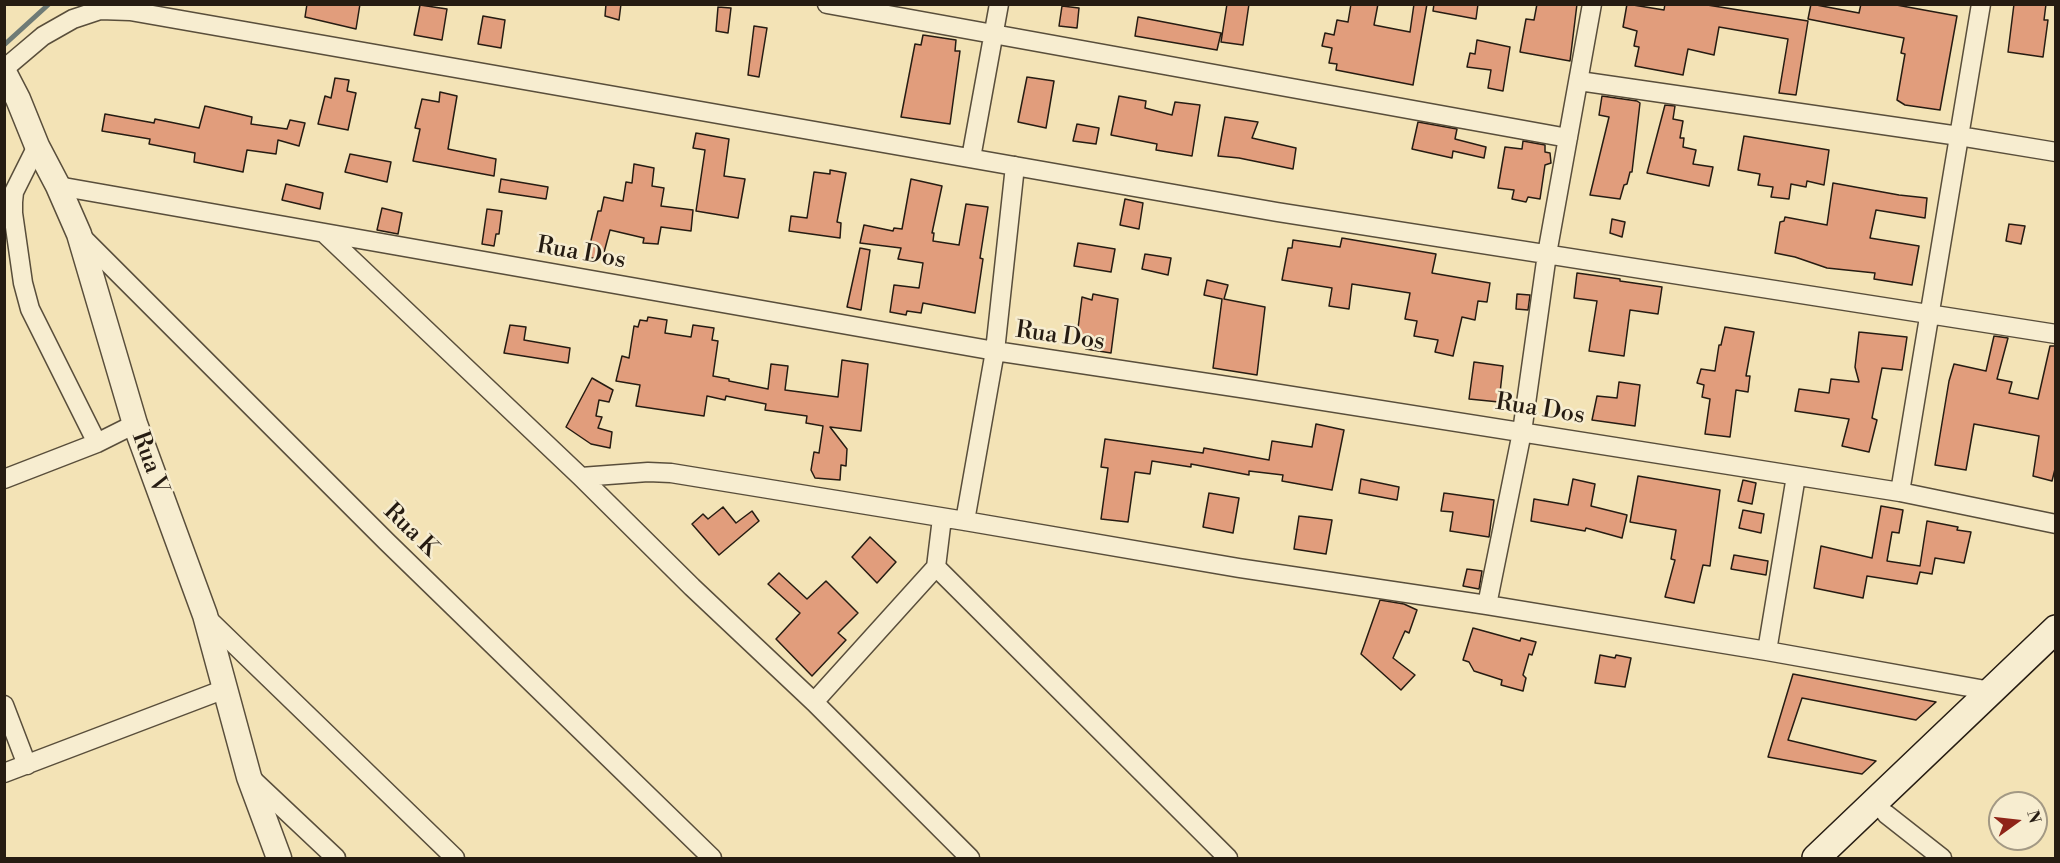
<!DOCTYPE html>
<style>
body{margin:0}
#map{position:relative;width:2060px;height:863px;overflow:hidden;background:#f3e3b6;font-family:"Libre Bodoni",serif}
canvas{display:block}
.frame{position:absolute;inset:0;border:6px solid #261c12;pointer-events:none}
.north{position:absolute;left:1988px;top:791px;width:60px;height:60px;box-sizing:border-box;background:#f7edd0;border:2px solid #a39984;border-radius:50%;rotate:75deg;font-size:16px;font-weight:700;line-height:24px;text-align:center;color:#261c12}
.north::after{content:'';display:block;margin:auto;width:21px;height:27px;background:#8f2418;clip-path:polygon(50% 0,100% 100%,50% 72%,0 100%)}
</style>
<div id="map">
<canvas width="2060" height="863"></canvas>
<div class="frame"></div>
<div class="north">N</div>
</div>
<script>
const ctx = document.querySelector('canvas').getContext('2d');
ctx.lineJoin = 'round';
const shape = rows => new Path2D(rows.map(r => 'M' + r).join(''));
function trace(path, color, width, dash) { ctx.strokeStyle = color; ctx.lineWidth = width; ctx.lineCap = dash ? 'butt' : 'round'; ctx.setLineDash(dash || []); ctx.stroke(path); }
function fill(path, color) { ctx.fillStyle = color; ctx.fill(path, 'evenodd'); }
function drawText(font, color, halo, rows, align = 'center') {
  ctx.font = font + ' "Libre Bodoni",serif'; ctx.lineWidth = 5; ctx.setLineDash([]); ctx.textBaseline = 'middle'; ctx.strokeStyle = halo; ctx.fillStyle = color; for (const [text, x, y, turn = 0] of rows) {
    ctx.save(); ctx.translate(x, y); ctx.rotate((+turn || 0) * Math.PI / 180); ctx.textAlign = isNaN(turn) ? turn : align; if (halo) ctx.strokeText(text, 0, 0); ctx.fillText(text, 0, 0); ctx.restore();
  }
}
trace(shape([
 [4,45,49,4]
]), '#6f7b76', 5);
const building = shape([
 [307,4,360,4,356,29,305,17,307,4],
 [606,4,621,4,619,20,605,16,606,4],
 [1227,4,1249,4,1243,45,1221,42,1227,4],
 [1351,4,1378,4,1374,25,1410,32,1414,4,1427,4,1413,85,1336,70,1337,64,1329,63,1332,48,1322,46,1325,33,1334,35,1337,20,1348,22,1351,4],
 [1434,4,1478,4,1476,19,1433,11,1434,4],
 [1537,4,1577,4,1570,61,1520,52,1526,19,1534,20,1537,4],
 [1627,4,1664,10,1665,4,1701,4,1808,21,1796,95,1779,93,1788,39,1719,27,1714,55,1688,49,1683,75,1635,66,1639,47,1634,46,1637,31,1623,27,1627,4],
 [1811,4,1859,13,1861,4,1891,4,1957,16,1940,110,1905,105,1897,100,1905,54,1901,53,1904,38,1808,19,1811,4],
 [2014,4,2046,4,2044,20,2048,20,2043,57,2008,52,2014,4],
 [420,5,447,9,442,40,414,35,420,5],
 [1062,6,1079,8,1077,28,1059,26,1062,6],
 [718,7,731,8,728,33,716,31,718,7],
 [483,16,505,20,501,48,478,44,483,16],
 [1138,17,1221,33,1217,50,1135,36,1138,17],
 [754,26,767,28,759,77,748,75,754,26],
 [923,35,956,40,955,51,960,51,950,124,901,117,915,44,921,45,923,35],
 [1477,40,1510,47,1503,91,1488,88,1491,70,1467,67,1470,53,1475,54,1477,40],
 [1027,77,1054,81,1046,128,1018,122,1027,77],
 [335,78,349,80,347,91,356,93,348,130,318,124,325,96,331,98,335,78],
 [440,92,457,96,448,149,496,159,494,176,413,161,420,129,415,128,422,99,439,102,440,92],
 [1119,96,1146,101,1145,108,1172,115,1175,102,1200,105,1192,156,1156,150,1157,144,1111,135,1119,96],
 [1602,96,1637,101,1640,103,1632,172,1630,172,1627,184,1624,185,1620,199,1590,195,1609,117,1599,115,1602,96],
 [1665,105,1675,106,1673,119,1683,121,1680,138,1684,138,1683,147,1696,150,1693,164,1713,167,1709,186,1647,173,1665,105],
 [205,106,252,117,251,124,287,129,290,120,305,123,299,146,278,140,276,154,247,150,243,172,194,162,195,153,149,144,150,139,102,131,105,114,154,123,155,119,199,128,205,106],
 [1225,117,1258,122,1252,138,1296,148,1293,169,1239,158,1218,156,1225,117],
 [1418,122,1457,129,1455,139,1486,147,1484,158,1453,151,1452,158,1412,149,1418,122],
 [1077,124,1099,128,1096,144,1073,141,1077,124],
 [696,133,729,139,724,176,745,179,738,218,696,211,705,150,693,148,696,133],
 [1744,136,1829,150,1824,185,1807,181,1806,187,1791,184,1789,199,1771,197,1773,187,1758,185,1760,174,1738,170,1744,136],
 [1523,141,1545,145,1545,152,1550,153,1551,163,1545,165,1540,199,1528,197,1526,202,1512,199,1514,190,1498,188,1505,147,1522,149,1523,141],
 [350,154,391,162,387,182,345,172,350,154],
 [634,164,654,168,652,186,664,188,661,206,693,210,691,231,661,227,658,244,643,243,644,238,610,230,602,260,587,257,598,211,601,211,604,197,623,201,626,182,632,183,634,164],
 [830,170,846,173,837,222,841,223,840,238,789,231,791,216,807,218,814,172,830,174,830,170],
 [501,179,548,187,546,199,499,192,501,179],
 [911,179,942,186,932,233,934,233,933,241,959,245,966,204,988,207,980,258,983,259,975,313,923,303,921,313,907,311,906,315,890,312,894,285,919,288,923,263,898,259,901,248,860,243,864,225,893,231,894,228,902,229,911,179],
 [1833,183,1899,195,1927,198,1925,218,1876,210,1870,238,1919,246,1912,285,1874,279,1875,273,1827,268,1795,257,1775,253,1780,222,1784,221,1785,217,1827,225,1833,183],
 [286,184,323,193,320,209,282,200,286,184],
 [1125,199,1143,203,1139,229,1120,225,1125,199],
 [382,208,402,213,398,234,377,230,382,208],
 [487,209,502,211,499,234,496,234,494,246,482,244,487,209],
 [1612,219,1625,222,1622,237,1610,233,1612,219],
 [2009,224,2025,226,2021,244,2006,241,2009,224],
 [1342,238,1436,254,1432,273,1490,283,1487,302,1478,301,1475,320,1462,317,1453,356,1435,352,1438,340,1414,336,1417,321,1405,319,1410,293,1352,284,1349,309,1329,306,1332,288,1282,280,1288,248,1292,248,1293,240,1340,247,1342,238],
 [1078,243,1115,249,1111,272,1074,266,1078,243],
 [860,248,870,250,861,310,847,307,860,248],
 [1145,254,1171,258,1168,275,1142,269,1145,254],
 [1577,273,1620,279,1620,281,1662,287,1658,314,1630,310,1624,356,1589,351,1597,301,1574,298,1577,273],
 [1207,280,1228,285,1224,299,1265,307,1257,375,1213,368,1222,299,1204,295,1207,280],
 [1093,294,1118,299,1111,353,1086,349,1087,338,1077,336,1082,297,1092,300,1093,294],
 [1517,294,1530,295,1528,310,1516,309,1517,294],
 [648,317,667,320,665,333,691,337,693,325,714,328,712,340,718,341,713,376,729,379,729,381,768,389,771,364,788,366,785,390,838,397,842,360,868,364,861,431,830,427,847,449,846,466,841,465,840,480,815,478,811,470,814,452,819,453,823,426,806,423,807,416,765,410,766,404,726,396,725,400,707,396,704,416,636,406,640,385,616,381,622,356,629,358,634,326,638,327,640,320,647,321,648,317],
 [510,325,526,327,524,340,570,348,568,363,504,353,510,325],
 [1725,327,1754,332,1746,376,1750,376,1748,392,1736,390,1730,437,1705,434,1710,399,1702,397,1704,385,1697,383,1701,369,1715,371,1719,345,1721,345,1725,327],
 [1859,332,1907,337,1902,370,1882,368,1872,418,1877,420,1869,452,1842,446,1849,419,1795,411,1799,389,1829,393,1831,379,1859,382,1855,367,1859,332],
 [1994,336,2008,338,1997,379,2012,382,2009,393,2038,399,2050,346,2055,346,2055,469,2052,481,2033,476,2039,436,1974,424,1966,470,1935,465,1949,381,1954,364,1986,371,1994,336],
 [1474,362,1503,366,1499,402,1469,399,1474,362],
 [592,378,613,390,609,402,599,400,596,416,602,417,598,428,612,432,610,448,591,444,566,427,592,378],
 [1619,382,1640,385,1635,426,1592,420,1597,396,1617,398,1619,382],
 [1316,424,1344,430,1332,490,1282,481,1283,475,1249,471,1249,475,1191,464,1191,467,1152,461,1150,474,1135,472,1128,522,1101,519,1108,468,1101,467,1105,439,1203,453,1204,448,1269,460,1272,441,1312,447,1316,424],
 [1638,476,1720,490,1710,566,1703,565,1694,603,1665,597,1675,560,1671,559,1676,530,1630,522,1638,476],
 [1361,479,1399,487,1397,500,1359,493,1361,479],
 [1573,479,1595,484,1591,506,1627,515,1622,538,1586,528,1585,531,1531,521,1534,499,1568,505,1573,479],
 [1743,480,1756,483,1752,504,1738,501,1743,480],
 [1209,493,1239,498,1233,533,1203,527,1209,493],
 [1444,493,1494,500,1489,537,1450,531,1453,512,1441,511,1444,493],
 [1881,506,1903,510,1899,533,1892,532,1887,561,1920,566,1927,521,1958,527,1957,530,1971,532,1964,563,1935,558,1932,574,1920,572,1917,584,1867,576,1863,598,1814,588,1821,546,1872,558,1881,506],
 [723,507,736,523,752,511,759,521,719,555,692,524,703,514,708,519,723,507],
 [1743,510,1764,514,1761,533,1739,528,1743,510],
 [1299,516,1332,520,1326,554,1294,549,1299,516],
 [870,537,896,562,877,583,852,557,870,537],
 [1734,555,1768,561,1766,575,1731,569,1734,555],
 [1467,569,1482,571,1479,589,1463,586,1467,569],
 [779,573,807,599,826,581,858,613,838,633,846,640,812,676,776,639,800,613,768,584,779,573],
 [1380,600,1404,604,1417,610,1409,633,1405,631,1393,658,1415,675,1401,690,1361,654,1380,600],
 [1473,628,1520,641,1521,638,1536,642,1532,655,1529,654,1523,675,1526,678,1523,691,1501,685,1502,680,1474,671,1469,662,1463,660,1473,628],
 [1600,655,1615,658,1616,655,1631,658,1625,687,1595,683,1600,655],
 [1793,674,1936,702,1916,720,1802,698,1788,740,1876,761,1862,774,1768,757,1793,674]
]);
fill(building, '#e19d7c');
trace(building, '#261c12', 1.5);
const minor = shape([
 [827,4,1568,138],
 [4,69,43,36,73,19,100,10,130,11,1277,212,2056,334],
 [1579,81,1959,136,2056,152],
 [37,146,14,192,13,202,13,213,23,283,30,309,97,443],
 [971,158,999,4],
 [58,186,995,351,1254,390,1900,492,2056,524],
 [80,235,386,541,712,858],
 [326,235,581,477,692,587,814,702,970,858],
 [581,477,648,472,671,473,965,521,1239,568,1487,605,1767,651,1991,691],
 [4,479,97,443,135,424],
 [1900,492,1981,4],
 [942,518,936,567,1228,858],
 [965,521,995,351,1015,166],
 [1487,605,1522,432,1547,254,1592,4],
 [206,617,455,858],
 [1767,651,1796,476],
 [814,702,936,567],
 [4,705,27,765],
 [4,773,225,689],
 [251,778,336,858],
 [1886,814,1942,858]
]);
const tertiary = shape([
 [4,72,18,99,37,146,58,186,79,234,135,424,205,615,249,777,279,858]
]);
const secondary = shape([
 [1816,858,2056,629]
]);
trace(minor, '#594e3b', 21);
trace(tertiary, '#594e3b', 27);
trace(secondary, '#261c12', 30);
trace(minor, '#f7edd0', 18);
trace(tertiary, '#f7edd0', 24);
trace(secondary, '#f7edd0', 27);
drawText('24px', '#261c12', '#f7edd0', [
 ["Rua Dos",581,254,10],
 ["Rua Dos",1060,337,8],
 ["Rua Dos",1540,410,9],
 ["Rua V",149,463,70],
 ["Rua K",410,531,44]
]);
</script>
